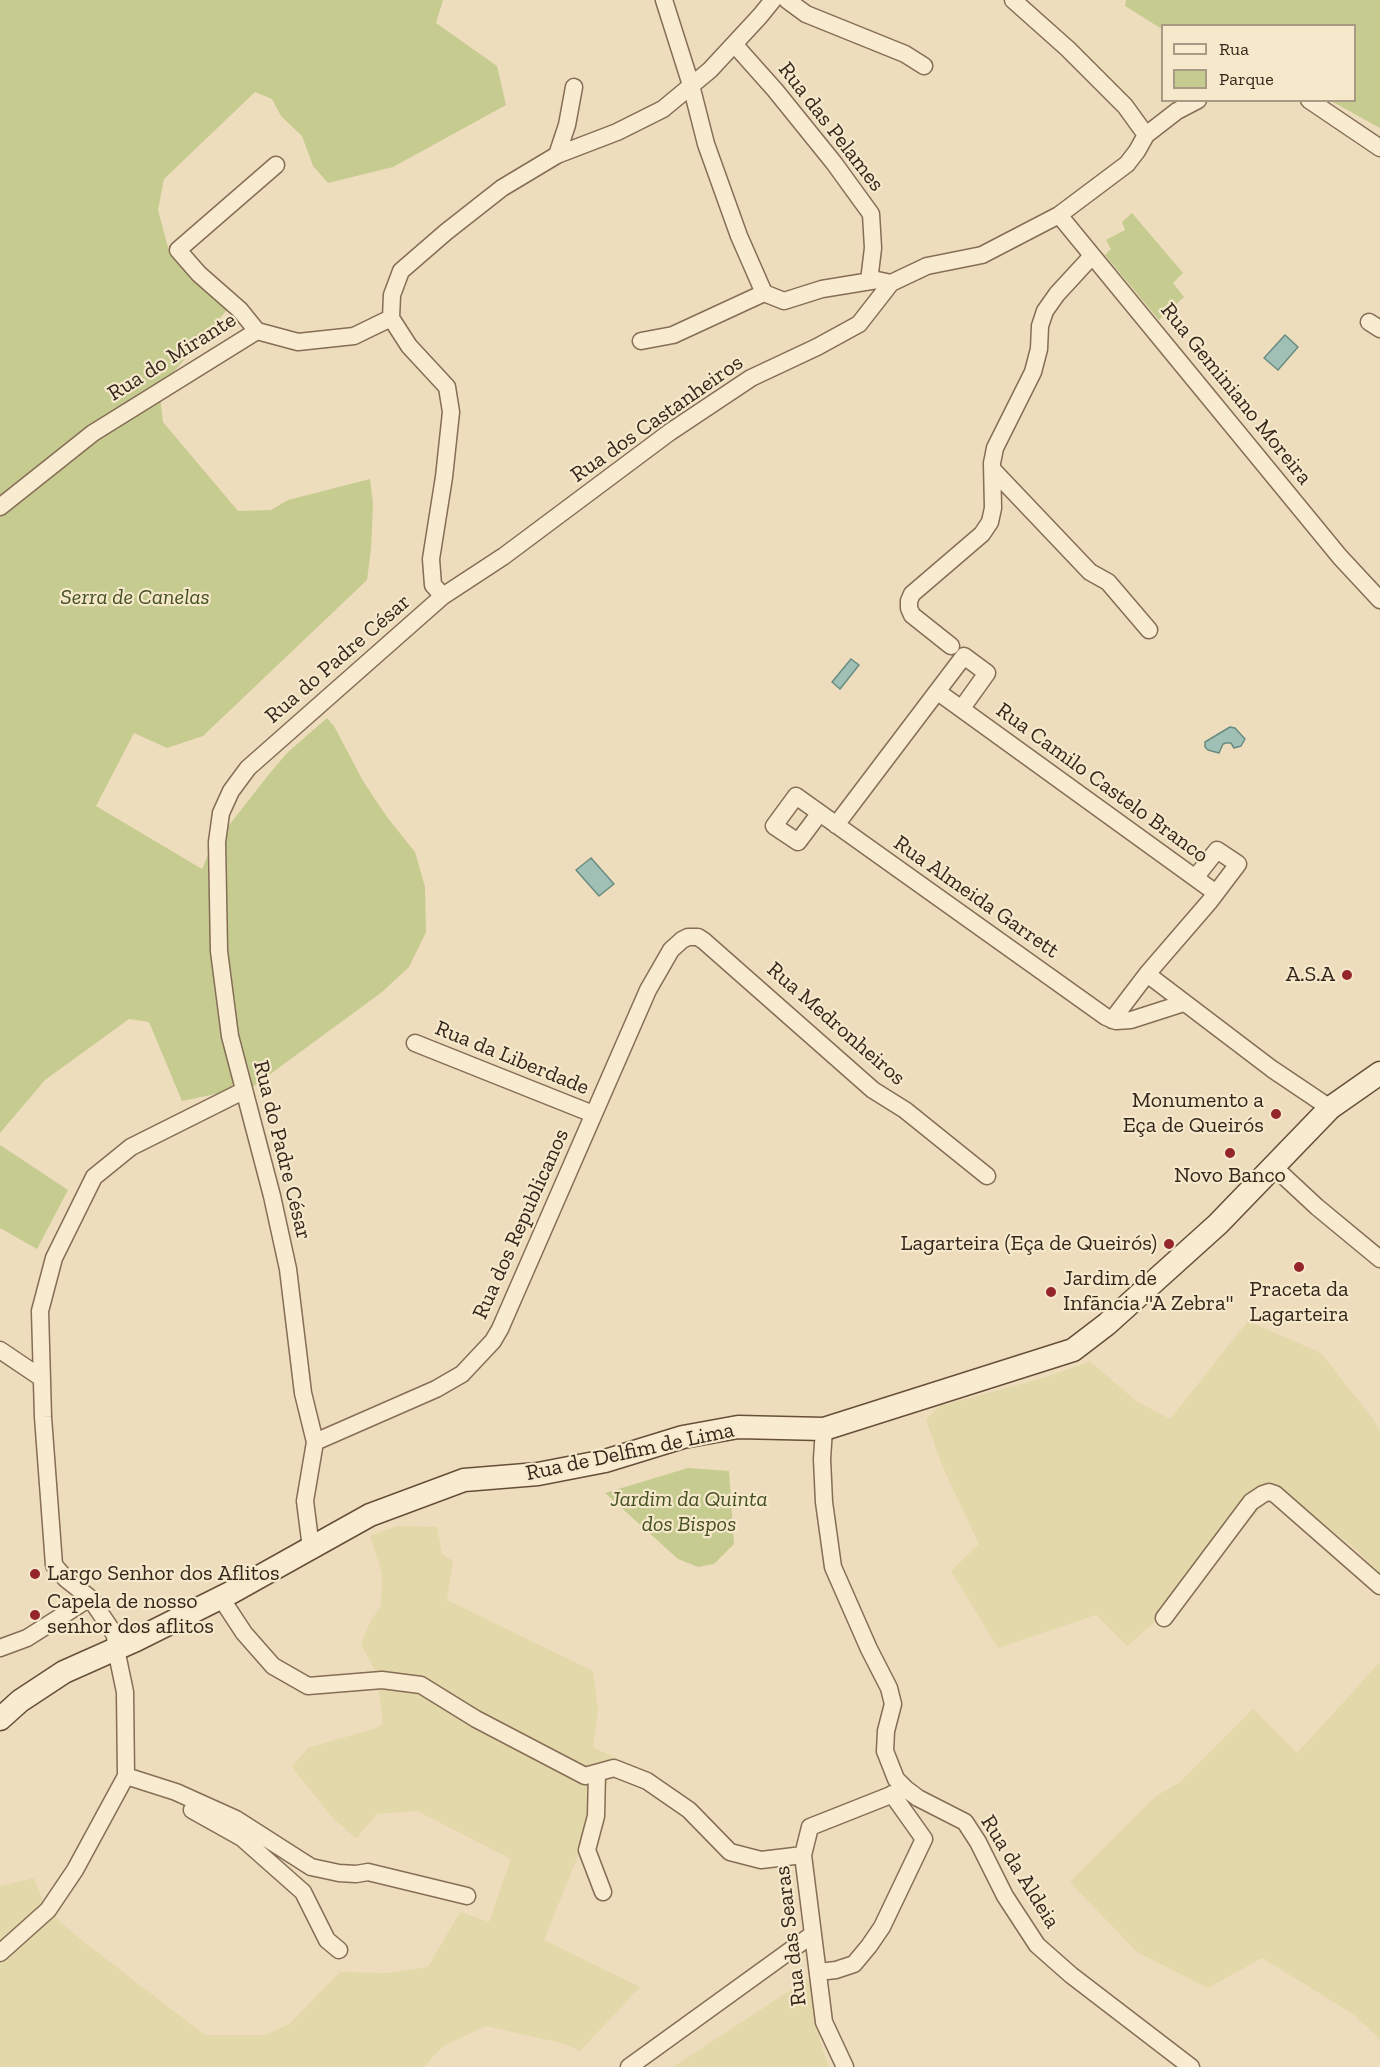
<!DOCTYPE html>
<meta charset="utf-8">
<style>
body{margin:0}
#map{position:relative;width:1380px;height:2067px;overflow:hidden;background:#eeddbc;font-family:"Zilla Slab",serif}
canvas{display:block}
.legend{position:absolute;left:1161px;top:24px;width:195px;height:78px;box-sizing:border-box;background:#f5e8cb;border:2px solid #a89a85;margin:0;padding:8px 10px;list-style:none;font-size:18px;color:#34261b}
.legend li{display:flex;align-items:center;gap:12px;height:30px}
.legend b{width:30px;border:2px solid #a89a85}
</style>
<div id="map">
<canvas width="1380" height="2067"></canvas>
<ul class="legend">
<li><b style="height:8px;background:#f9ebcf"></b>Rua</li>
<li><b style="height:16px;background:#c6cb90"></b>Parque</li>
</ul>
</div>
<script>
const ctx = document.querySelector('canvas').getContext('2d');
ctx.lineJoin = 'round';
function fill(path, color) { ctx.fillStyle = color; ctx.fill(path, 'evenodd'); }
const shape = rows => new Path2D(rows.map(r => 'M' + r).join(''));
function trace(path, color, width, dash) { ctx.strokeStyle = color; ctx.lineWidth = width; ctx.lineCap = dash ? 'butt' : 'round'; ctx.setLineDash(dash || []); ctx.stroke(path); }
function drawText(font, color, halo, rows, align = 'center') {
  ctx.font = font + ' "Zilla Slab",serif'; ctx.lineWidth = 4.5; ctx.setLineDash([]); ctx.textBaseline = 'middle'; ctx.strokeStyle = halo; ctx.fillStyle = color; for (const [text, x, y, turn = 0] of rows) {
    ctx.save(); ctx.translate(x, y); ctx.rotate((+turn || 0) * Math.PI / 180); ctx.textAlign = isNaN(turn) ? turn : align; if (halo) ctx.strokeText(text, 0, 0); ctx.fillText(text, 0, 0); ctx.restore();
  }
}
fill(shape([
 [1248,1321,1321,1353,1373,1419,1380,1431,1380,1574,1351,1545,1279,1490,1260,1509,1207,1570,1165,1613,1127,1646,1096,1615,998,1648,951,1571,979,1544,943,1468,926,1420,940,1406,1047,1377,1090,1361,1136,1401,1170,1419],
 [397,1526,437,1527,442,1554,453,1561,447,1600,593,1671,598,1710,593,1747,617,1759,544,1940,640,1987,580,2051,565,2044,486,2026,443,2046,424,2067,0,2067,0,1886,34,1878,46,1909,80,1939,205,2035,266,2035,289,2024,340,1972,387,1973,428,1967,460,1912,489,1922,511,1859,417,1811,377,1814,356,1839,330,1815,292,1767,308,1748,376,1728,383,1723,377,1674,361,1644,371,1620,381,1606,382,1574,370,1536],
 [1380,1662,1380,2039,1353,2014,1262,1958,1208,1988,1137,1952,1070,1882,1156,1796,1180,1782,1253,1709,1297,1753],
 [809,1978,821,2045,829,2067,673,2067]
]), '#e3d8a9');
fill(shape([
 [0,0,443,0,436,23,497,66,506,105,393,167,328,183,313,166,302,136,281,116,272,99,255,92,164,179,158,210,169,251,227,310,159,389,163,422,238,511,271,510,288,500,370,479,373,504,371,549,367,580,203,736,167,748,134,733,96,806,202,869,211,848,270,773,287,753,327,718,334,726,363,781,387,817,415,852,425,887,426,932,409,967,382,992,254,1086,182,1101,149,1022,129,1019,45,1080,0,1133],
 [1126,0,1380,0,1380,128,1331,101,1354,100,1354,26,1162,26,1162,29,1125,6],
 [1132,213,1183,273,1173,283,1184,297,1159,320,1105,255,1111,249,1106,240,1125,230,1122,222],
 [0,1145,68,1190,37,1249,0,1228],
 [688,1468,729,1471,734,1544,714,1564,698,1567,678,1559,605,1493]
]), '#c6cb90');
const water = shape([
 [1285,335,1298,347,1278,370,1264,358,1285,335],
 [851,659,859,665,840,689,832,682,851,659],
 [1230,727,1235,728,1245,739,1241,746,1234,748,1231,743,1226,743,1223,744,1219,753,1208,750,1205,747,1205,742,1230,727],
 [591,858,614,884,599,896,576,870,591,858]
]);
fill(water, '#a0bfb5');
trace(water, '#688c82', 1.5);
const minor = shape([
 [664,0,691,85,706,144,739,236,764,293,784,301,822,289,877,280,891,283],
 [787,0,806,14,905,54,924,66],
 [1013,0,1068,49,1125,106,1146,135],
 [734,44,775,90,834,163,871,214,873,248,869,281],
 [1309,100,1380,148],
 [557,155,567,125,574,87],
 [1059,215,1340,557,1380,600],
 [1369,322,1380,329],
 [257,331,240,310,199,274,178,250,276,165],
 [641,341,673,335,764,293],
 [993,470,1090,572,1108,582,1149,630],
 [0,507,93,433,257,331,298,342,354,336,391,318],
 [443,596,433,585,431,559,444,477,451,412,447,387,409,346,391,318,392,295,401,271,446,232,502,188,557,155,617,132,663,109,710,70,760,16,773,0],
 [951,646,912,615,909,608,909,601,912,594,982,534,990,522,993,508,992,463,995,448,1033,372,1039,349,1040,326,1045,311,1057,294,1092,256],
 [938,692,1216,893],
 [819,814,798,842,774,826,796,796,1106,1017,1116,1021,1131,1020,1184,1003],
 [836,825,964,656,987,673,962,708],
 [1147,974,1272,1069,1330,1108],
 [1112,1020,1147,974,1210,901,1238,864,1217,850,1195,878],
 [415,1043,593,1114],
 [1274,1167,1317,1207,1380,1259],
 [0,1350,40,1377],
 [824,1429,822,1459,824,1502,833,1567,869,1649,889,1688,893,1704,886,1731,885,1751,896,1779,906,1789,918,1798,965,1822,978,1842,1005,1896,1037,1945,1071,1975,1191,2067],
 [315,1442,436,1389,462,1374,493,1341,500,1329,648,990,671,950,682,940,688,937,698,937,704,941,873,1090,905,1110,987,1176],
 [311,1548,305,1501,315,1442,303,1393,288,1269,272,1196,230,1036,219,951,217,842,221,813,231,791,248,768,443,596,504,556,670,432,751,378,817,347,859,324,891,283,927,266,982,255,1059,215,1127,164,1137,151,1146,135,1177,111,1198,100],
 [221,1598,244,1633,273,1666,308,1686,382,1680,421,1685,476,1719,585,1776,614,1768,647,1781,689,1810,730,1852,761,1860,803,1855],
 [1164,1618,1251,1502,1263,1494,1269,1492,1275,1494,1380,1586],
 [0,1648,27,1638,90,1598],
 [597,1773,596,1816,587,1850,603,1892],
 [126,1776,176,1792,236,1819,311,1867,339,1873,356,1874,368,1872,467,1896],
 [192,1810,242,1838,303,1892,327,1940,339,1950],
 [0,1953,48,1910,75,1870,126,1776,125,1692,116,1649,115,1635,90,1598,66,1579,54,1565,43,1417,40,1311,54,1258,94,1177,131,1147,243,1091],
 [818,1972,836,1970,854,1964,869,1946,882,1927,924,1839,892,1794],
 [629,2067,813,1934],
 [845,2067,824,2022,803,1855,810,1827,906,1789]
]);
const secondary = shape([
 [0,1719,20,1701,64,1672,136,1640,232,1592,370,1515,464,1480,538,1474,605,1461,683,1437,738,1427,824,1429,1073,1350,1107,1324,1218,1224,1330,1108,1380,1073]
]);
trace(minor, '#856d56', 19);
trace(secondary, '#664e39', 25);
trace(minor, '#f9ebcf', 16);
trace(secondary, '#f9ebcf', 22);
for (const [x, y, r, color] of [
 [1347,975,6,"#94252a"],
 [1276,1114,6,"#94252a"],
 [1230,1153,6,"#94252a"],
 [1169,1244,6,"#94252a"],
 [1299,1267,6,"#94252a"],
 [1051,1292,6,"#94252a"],
 [35,1574,6,"#94252a"],
 [35,1615,6,"#94252a"]
]) { const dot = new Path2D(); dot.arc(x, y, r, 0, 2 * Math.PI); ctx.fillStyle = color; ctx.fill(dot); trace(dot, '#f5e8cb', 2); }
drawText('22px', '#34261b', '#f5e8cb', [
 ["Rua das Pelames",831,127,52],
 ["Rua do Mirante",172,357,-32],
 ["Rua Geminiano Moreira",1236,394,51],
 ["Rua dos Castanheiros",657,419,-35],
 ["Rua do Padre César",338,659,-41],
 ["Rua Camilo Castelo Branco",1102,783,36],
 ["Rua Almeida Garrett",976,897,35],
 ["Rua Medronheiros",836,1024,41],
 ["Rua da Liberdade",512,1058,22],
 ["Rua do Padre César",282,1150,76],
 ["Rua dos Republicanos",521,1224,-66],
 ["Rua de Delfim de Lima",630,1452,-12],
 ["Rua da Aldeia",1020,1872,58],
 ["Rua das Searas",791,1936,-97]
]);
drawText('italic 22px', '#465121', '#f5e8cb', [
 ["Serra de Canelas",135,598],
 ["Jardim da Quinta",689,1500],
 ["dos Bispos",689,1525]
]);
drawText('22px', '#34261b', '#f5e8cb', [
 ["A.S.A",1335,975],
 ["Monumento a",1264,1101],
 ["Eça de Queirós",1264,1126],
 ["Novo Banco",1230,1176,"center"],
 ["Lagarteira (Eça de Queirós)",1157,1244],
 ["Jardim de",1063,1279,"left"],
 ["Infãncia \"A Zebra\"",1063,1304,"left"],
 ["Praceta da",1299,1290,"center"],
 ["Lagarteira",1299,1315,"center"],
 ["Largo Senhor dos Aflitos",47,1574,"left"],
 ["Capela de nosso",47,1602,"left"],
 ["senhor dos aflitos",47,1627,"left"]
], 'right');
</script>
